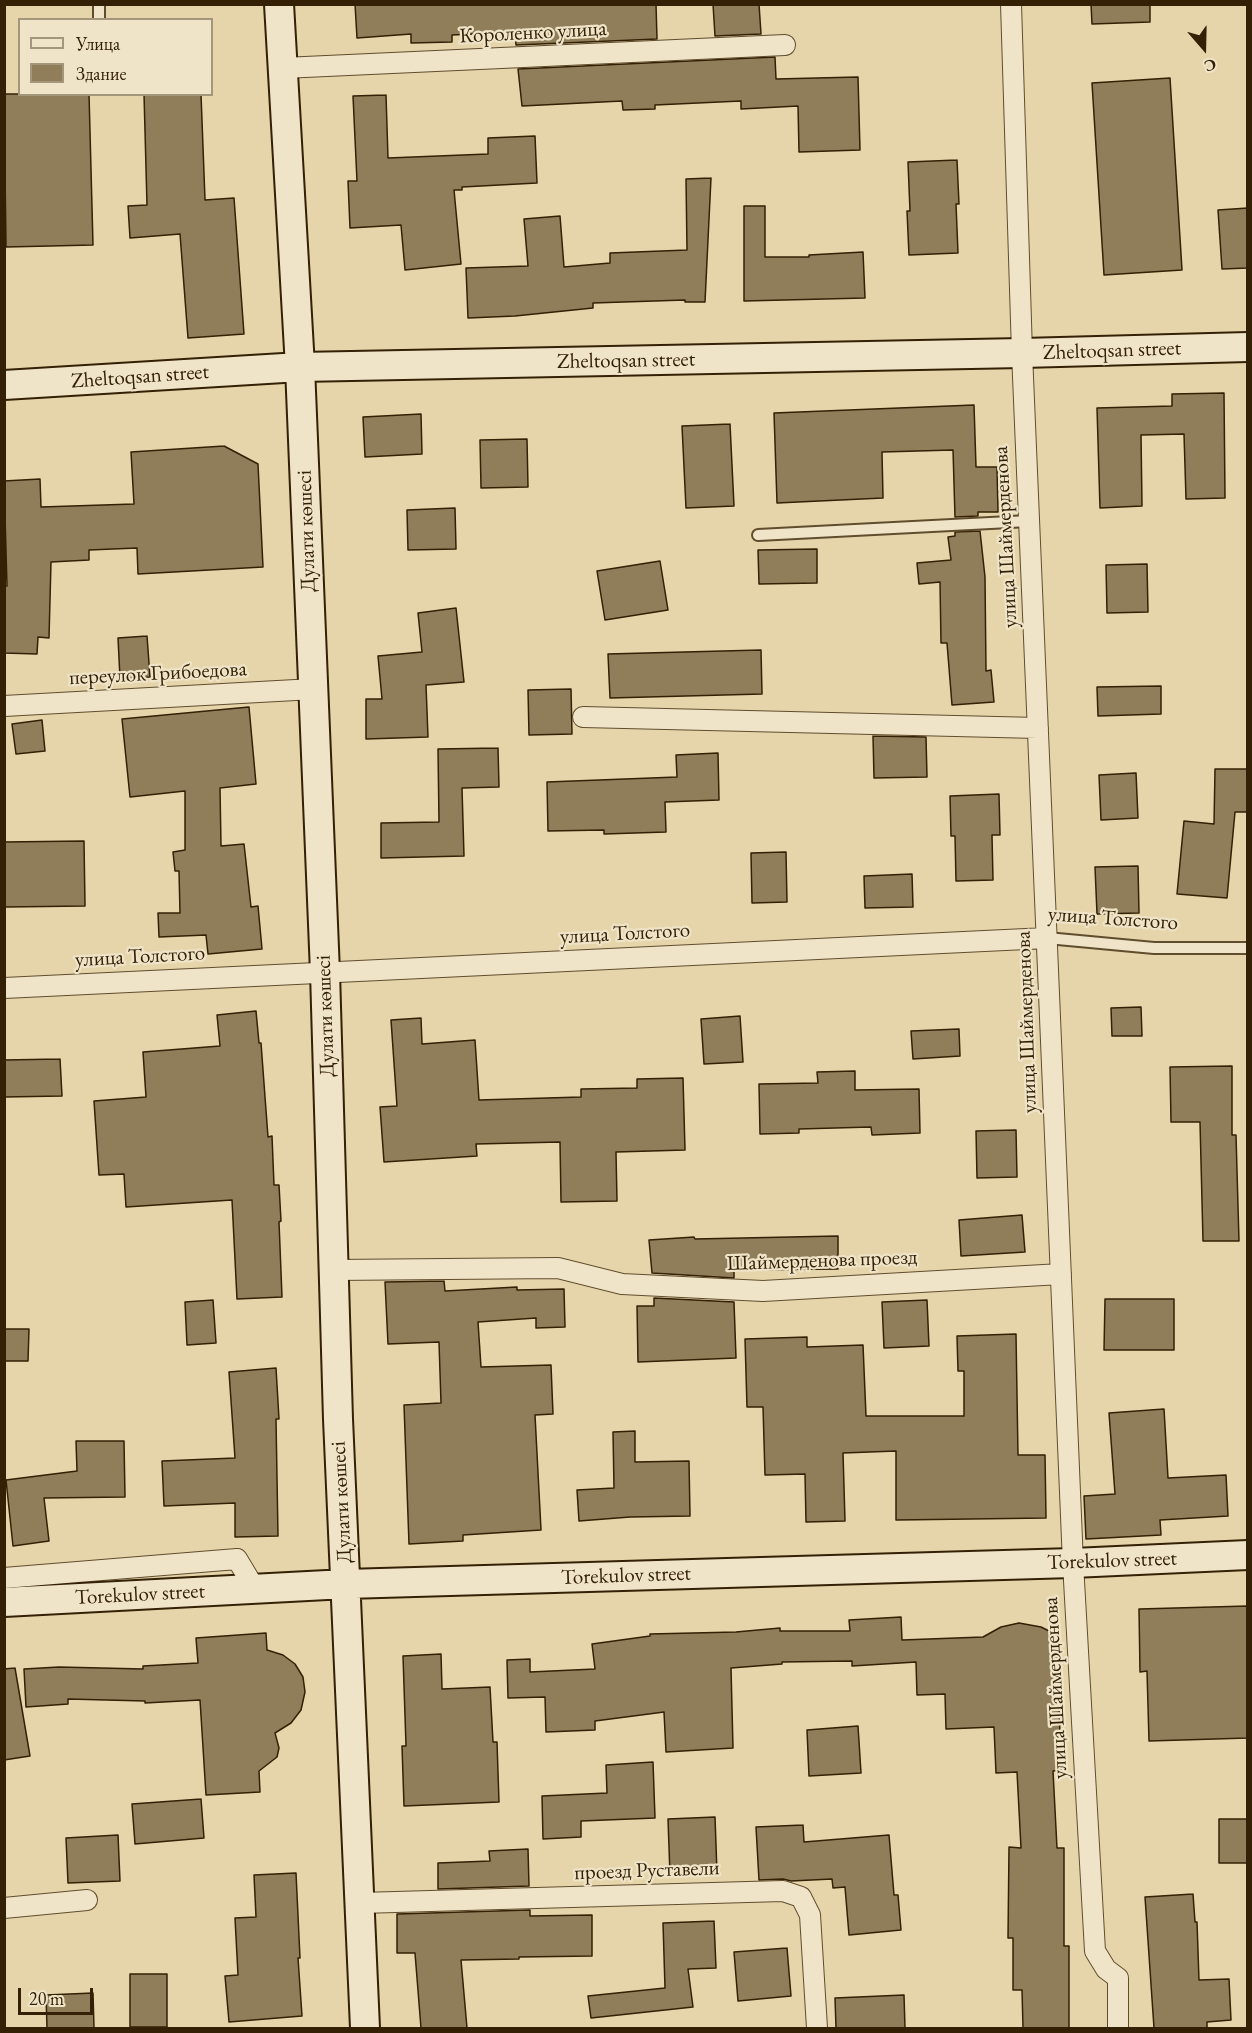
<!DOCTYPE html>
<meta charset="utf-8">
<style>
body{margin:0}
#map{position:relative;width:1252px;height:2033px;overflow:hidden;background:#e6d5aa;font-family:"EB Garamond",serif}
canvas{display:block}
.frame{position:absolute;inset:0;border:6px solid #332005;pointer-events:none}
.legend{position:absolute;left:18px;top:18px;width:195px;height:78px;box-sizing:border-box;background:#efe4c8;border:2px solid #a4967a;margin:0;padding:8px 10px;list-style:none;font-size:18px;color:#332005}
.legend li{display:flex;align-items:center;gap:12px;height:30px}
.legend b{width:30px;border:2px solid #a4967a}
.north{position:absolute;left:1174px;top:18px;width:60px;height:60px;-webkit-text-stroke:4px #efe4c8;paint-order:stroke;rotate:160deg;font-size:16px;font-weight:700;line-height:24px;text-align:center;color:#332005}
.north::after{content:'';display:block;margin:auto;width:21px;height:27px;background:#332005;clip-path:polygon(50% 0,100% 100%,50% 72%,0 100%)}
.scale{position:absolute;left:18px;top:1988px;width:75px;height:27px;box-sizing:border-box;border:3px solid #332005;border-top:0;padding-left:8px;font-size:18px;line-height:21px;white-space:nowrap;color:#332005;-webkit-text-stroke:4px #efe4c8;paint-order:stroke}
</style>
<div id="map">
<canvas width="1252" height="2033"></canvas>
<div class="frame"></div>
<ul class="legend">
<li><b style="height:8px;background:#efe4c8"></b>Улица</li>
<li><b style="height:16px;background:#907e5b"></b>Здание</li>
</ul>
<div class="north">С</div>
<div class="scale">20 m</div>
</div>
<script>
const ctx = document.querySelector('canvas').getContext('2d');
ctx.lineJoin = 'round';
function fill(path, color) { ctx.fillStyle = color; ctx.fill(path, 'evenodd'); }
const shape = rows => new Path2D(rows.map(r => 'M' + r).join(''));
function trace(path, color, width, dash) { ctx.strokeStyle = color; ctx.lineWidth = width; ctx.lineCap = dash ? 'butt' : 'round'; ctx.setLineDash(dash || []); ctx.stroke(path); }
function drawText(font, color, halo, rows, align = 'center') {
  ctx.font = font + ' "EB Garamond",serif'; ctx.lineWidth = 4.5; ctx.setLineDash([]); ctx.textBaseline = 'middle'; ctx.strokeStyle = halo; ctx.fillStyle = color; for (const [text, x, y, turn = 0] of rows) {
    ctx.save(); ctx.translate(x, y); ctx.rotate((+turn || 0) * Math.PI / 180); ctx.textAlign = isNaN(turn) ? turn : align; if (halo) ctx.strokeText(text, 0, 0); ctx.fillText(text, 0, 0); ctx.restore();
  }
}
const building = shape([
 [355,4,656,4,657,39,516,45,515,32,452,35,452,42,411,43,411,34,357,38,355,4],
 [713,4,759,4,761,34,715,36,713,4],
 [1091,4,1150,4,1150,22,1092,24,1091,4],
 [775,57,776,79,858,77,860,150,799,152,798,106,741,109,741,101,655,105,655,109,623,110,622,101,522,106,518,69,775,57],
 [1170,78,1182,270,1104,275,1092,83,1170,78],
 [4,94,89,94,93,245,6,247,4,94],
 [144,94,201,94,205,200,234,198,244,334,188,338,180,234,130,238,128,206,147,205,144,94],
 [386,95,388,158,488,154,488,138,535,136,537,183,462,187,462,190,454,190,461,264,405,270,401,225,350,228,348,181,357,181,353,96,386,95],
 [957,160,959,204,956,204,958,253,909,255,907,211,910,211,908,162,957,160],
 [711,178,705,302,685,302,685,300,593,303,593,308,515,316,468,318,466,268,528,266,524,219,560,216,564,267,610,263,610,253,687,250,686,179,711,178],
 [744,206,765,206,765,257,809,257,809,255,863,252,865,298,744,301,744,206],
 [1248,208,1248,268,1222,269,1218,210,1248,208],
 [1224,393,1225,498,1186,499,1184,434,1141,435,1142,506,1100,508,1097,408,1172,406,1172,394,1224,393],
 [974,405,976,467,997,467,998,512,978,512,978,516,955,517,953,450,882,452,883,498,777,503,774,413,974,405],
 [421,414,422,454,365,457,363,417,421,414],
 [730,424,734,506,686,508,682,426,730,424],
 [527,439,528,487,481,488,480,440,527,439],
 [224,446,258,464,263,567,138,574,137,548,89,550,89,560,51,562,49,638,38,637,37,654,4,653,4,586,7,586,4,481,40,479,41,507,134,504,131,452,224,446],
 [455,508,456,549,408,550,407,510,455,508],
 [980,531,985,577,986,671,991,670,994,702,952,705,947,643,941,643,940,582,919,584,917,563,951,560,948,537,955,536,955,532,980,531],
 [817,549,817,583,759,584,758,550,817,549],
 [660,561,668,610,605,620,597,571,660,561],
 [1147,564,1148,612,1107,613,1106,565,1147,564],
 [456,608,464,682,426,685,428,737,366,739,366,699,382,699,378,656,422,652,418,613,456,608],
 [147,636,150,677,120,678,118,638,147,636],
 [761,650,762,694,610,698,608,654,761,650],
 [1161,686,1161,714,1098,716,1097,687,1161,686],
 [571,689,572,734,529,735,528,690,571,689],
 [249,707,256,784,220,788,221,846,244,844,251,907,258,906,262,949,208,954,206,935,159,937,158,913,180,913,179,871,175,871,173,852,185,850,185,791,130,797,122,719,249,707],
 [42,720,45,751,16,754,12,724,42,720],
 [873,736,926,737,927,777,874,778,873,736],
 [498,748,499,787,462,788,464,856,381,858,381,823,439,822,438,749,498,748],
 [718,753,719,800,665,802,666,832,604,834,604,830,548,831,547,782,677,777,676,755,718,753],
 [1215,769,1248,769,1248,812,1235,812,1227,898,1177,894,1184,821,1214,824,1215,769],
 [1136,773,1138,818,1101,820,1099,775,1136,773],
 [999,794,1000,835,992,835,993,880,956,881,955,836,951,836,950,796,999,794],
 [84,841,85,906,5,907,4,842,84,841],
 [786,852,787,902,752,903,751,853,786,852],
 [1138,866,1139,913,1097,914,1095,867,1138,866],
 [912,874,913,907,865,908,864,876,912,874],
 [1141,1007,1142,1036,1112,1036,1111,1008,1141,1007],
 [256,1011,259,1043,261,1043,268,1137,272,1136,274,1185,279,1185,281,1221,279,1222,282,1297,237,1299,232,1200,126,1207,124,1174,99,1175,94,1101,146,1097,143,1052,220,1046,217,1015,256,1011],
 [740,1016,743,1062,704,1064,701,1019,740,1016],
 [421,1018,422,1044,475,1040,479,1100,581,1097,581,1089,637,1088,637,1079,683,1078,685,1150,616,1152,617,1201,561,1202,560,1142,476,1144,477,1156,384,1162,380,1107,397,1106,391,1020,421,1018],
 [959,1029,960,1056,913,1059,911,1031,959,1029],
 [60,1059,62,1096,4,1097,4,1060,60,1059],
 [1232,1066,1232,1135,1236,1135,1239,1241,1203,1241,1200,1122,1171,1122,1170,1067,1232,1066],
 [855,1071,855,1090,919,1089,920,1133,872,1135,871,1127,799,1129,799,1133,760,1134,759,1084,818,1083,817,1072,855,1071],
 [1016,1130,1017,1177,977,1178,976,1131,1016,1130],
 [1022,1215,1025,1252,961,1256,959,1220,1022,1215],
 [838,1236,838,1269,734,1270,734,1278,652,1273,649,1240,694,1237,695,1239,838,1236],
 [444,1281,445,1291,517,1287,517,1290,564,1289,565,1327,536,1328,536,1318,478,1322,481,1367,551,1365,553,1414,535,1415,541,1530,463,1535,463,1541,409,1544,404,1405,441,1403,439,1342,388,1344,385,1282,444,1281],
 [654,1298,734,1302,736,1358,638,1362,637,1306,654,1306,654,1298],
 [1105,1299,1174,1299,1174,1350,1104,1350,1105,1299],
 [213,1300,216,1343,187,1345,185,1302,213,1300],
 [927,1300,929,1346,884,1348,882,1302,927,1300],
 [4,1329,29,1329,28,1361,4,1361,4,1329],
 [1016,1334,1018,1455,1045,1455,1046,1518,896,1520,896,1451,843,1453,845,1521,806,1522,805,1474,765,1475,763,1407,747,1407,745,1339,807,1337,807,1347,863,1345,866,1416,964,1416,964,1371,958,1371,957,1336,1016,1334],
 [276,1368,279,1419,276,1419,278,1536,235,1537,235,1503,164,1506,162,1461,235,1458,229,1372,276,1368],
 [1164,1409,1168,1478,1226,1475,1228,1516,1160,1520,1161,1535,1086,1539,1084,1496,1115,1494,1109,1413,1164,1409],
 [635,1431,635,1462,689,1461,690,1516,630,1517,579,1521,577,1490,614,1488,613,1432,635,1431],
 [76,1441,124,1441,125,1497,44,1498,49,1541,13,1546,6,1480,77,1471,76,1441],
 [1248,1606,1248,1738,1149,1741,1147,1671,1140,1672,1139,1609,1248,1606],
 [901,1617,902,1640,983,1637,1001,1627,1019,1623,1041,1627,1057,1635,1061,1770,1053,1771,1057,1848,1064,1848,1064,1946,1069,1946,1069,2028,1023,2028,1022,1990,1013,1990,1013,1938,1008,1938,1009,1847,1021,1848,1017,1772,996,1773,994,1727,946,1729,945,1694,917,1695,916,1662,852,1666,852,1661,782,1662,782,1664,731,1668,733,1748,666,1752,664,1712,595,1721,595,1730,546,1732,545,1697,508,1698,507,1660,530,1659,530,1672,595,1669,592,1644,650,1636,650,1634,736,1632,780,1628,780,1631,850,1631,849,1620,901,1617],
 [266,1633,267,1650,283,1655,295,1664,303,1677,305,1692,301,1710,291,1723,275,1733,279,1748,277,1757,259,1771,260,1792,206,1795,200,1700,145,1703,145,1701,68,1699,68,1704,26,1707,24,1669,59,1667,143,1669,143,1666,198,1663,196,1638,266,1633],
 [441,1654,442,1689,490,1687,493,1742,497,1742,499,1802,404,1806,402,1746,406,1746,403,1656,441,1654],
 [15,1668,30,1756,4,1760,4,1669,15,1668],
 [858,1726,861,1773,809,1776,807,1730,858,1726],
 [653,1762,655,1818,581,1821,581,1837,543,1839,542,1796,607,1793,606,1765,653,1762],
 [201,1799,204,1838,135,1844,132,1804,201,1799],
 [715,1817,717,1873,670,1875,668,1819,715,1817],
 [1219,1819,1248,1819,1248,1863,1219,1863,1219,1819],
 [803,1825,804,1842,889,1835,894,1895,898,1895,901,1930,849,1935,845,1887,833,1888,832,1879,791,1881,783,1879,759,1880,756,1827,803,1825],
 [118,1835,120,1881,68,1883,66,1838,118,1835],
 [528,1849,529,1886,438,1889,438,1863,490,1861,489,1851,528,1849],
 [296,1873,300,1958,298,1958,302,2016,229,2022,225,1976,238,1975,235,1918,256,1917,254,1875,296,1873],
 [1193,1894,1195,1922,1197,1922,1199,1980,1229,1979,1231,2020,1207,2022,1207,2028,1154,2028,1145,1897,1193,1894],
 [530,1910,530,1916,592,1915,592,1956,519,1957,519,1959,461,1960,467,2028,421,2028,415,1953,397,1953,397,1914,530,1910],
 [714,1921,716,1968,688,1969,693,2007,591,2018,588,1996,665,1988,663,1923,714,1921],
 [787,1948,791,1996,738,2001,734,1952,787,1948],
 [130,1974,167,1974,167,2027,130,2027,130,1974],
 [93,1993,94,2028,47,2028,46,1995,93,1993],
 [904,1995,905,2028,836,2028,835,1998,904,1995]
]);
fill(building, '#907e5b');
trace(building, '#332005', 1.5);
const lane = shape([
 [99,4,99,20],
 [758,535,1029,521],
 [1047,938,1154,948,1248,948]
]);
const street = shape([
 [1011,4,1022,353,1073,1563,1095,1951,1106,1969,1118,1978,1118,2028],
 [283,68,785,45],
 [4,706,314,689],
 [583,717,1038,728],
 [4,988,1047,938],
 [334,1270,558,1268,622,1284,763,1291,1061,1274],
 [4,1578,237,1559,255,1589],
 [360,1903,783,1891,801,1897,810,1915,817,2028],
 [4,1908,87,1900]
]);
const secondary = shape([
 [279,4,300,367,325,972,338,1419,365,2028],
 [4,385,300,367,1022,353,1248,347],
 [4,1602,346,1584,1073,1563,1248,1555]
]);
trace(lane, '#604d2e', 14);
trace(street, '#604d2e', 22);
trace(secondary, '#332005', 32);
trace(lane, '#efe4c8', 10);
trace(street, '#efe4c8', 20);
trace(secondary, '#efe4c8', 28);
drawText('21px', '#332005', '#efe4c8', [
 ["Короленко улица",533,33,-3],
 ["Zheltoqsan street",1112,351,-2],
 ["Zheltoqsan street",626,361,-1],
 ["Zheltoqsan street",140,377,-4],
 ["Дулати көшесі",307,531,-92],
 ["улица Шаймерденова",1006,537,-93],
 ["переулок Грибоедова",158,674,-3],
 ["улица Толстого",1113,919,4],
 ["улица Толстого",625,934,-3],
 ["улица Толстого",140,957,-3],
 ["Дулати көшесі",326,1016,-92],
 ["улица Шаймерденова",1027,1022,-92],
 ["Шаймерденова проезд",822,1261,-2],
 ["Дулати көшесі",342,1502,-93],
 ["Torekulov street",1112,1561,-2],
 ["Torekulov street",626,1576,-2],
 ["Torekulov street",140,1595,-3],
 ["улица Шаймерденова",1056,1688,-93],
 ["проезд Руставели",647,1871,-2]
]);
</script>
